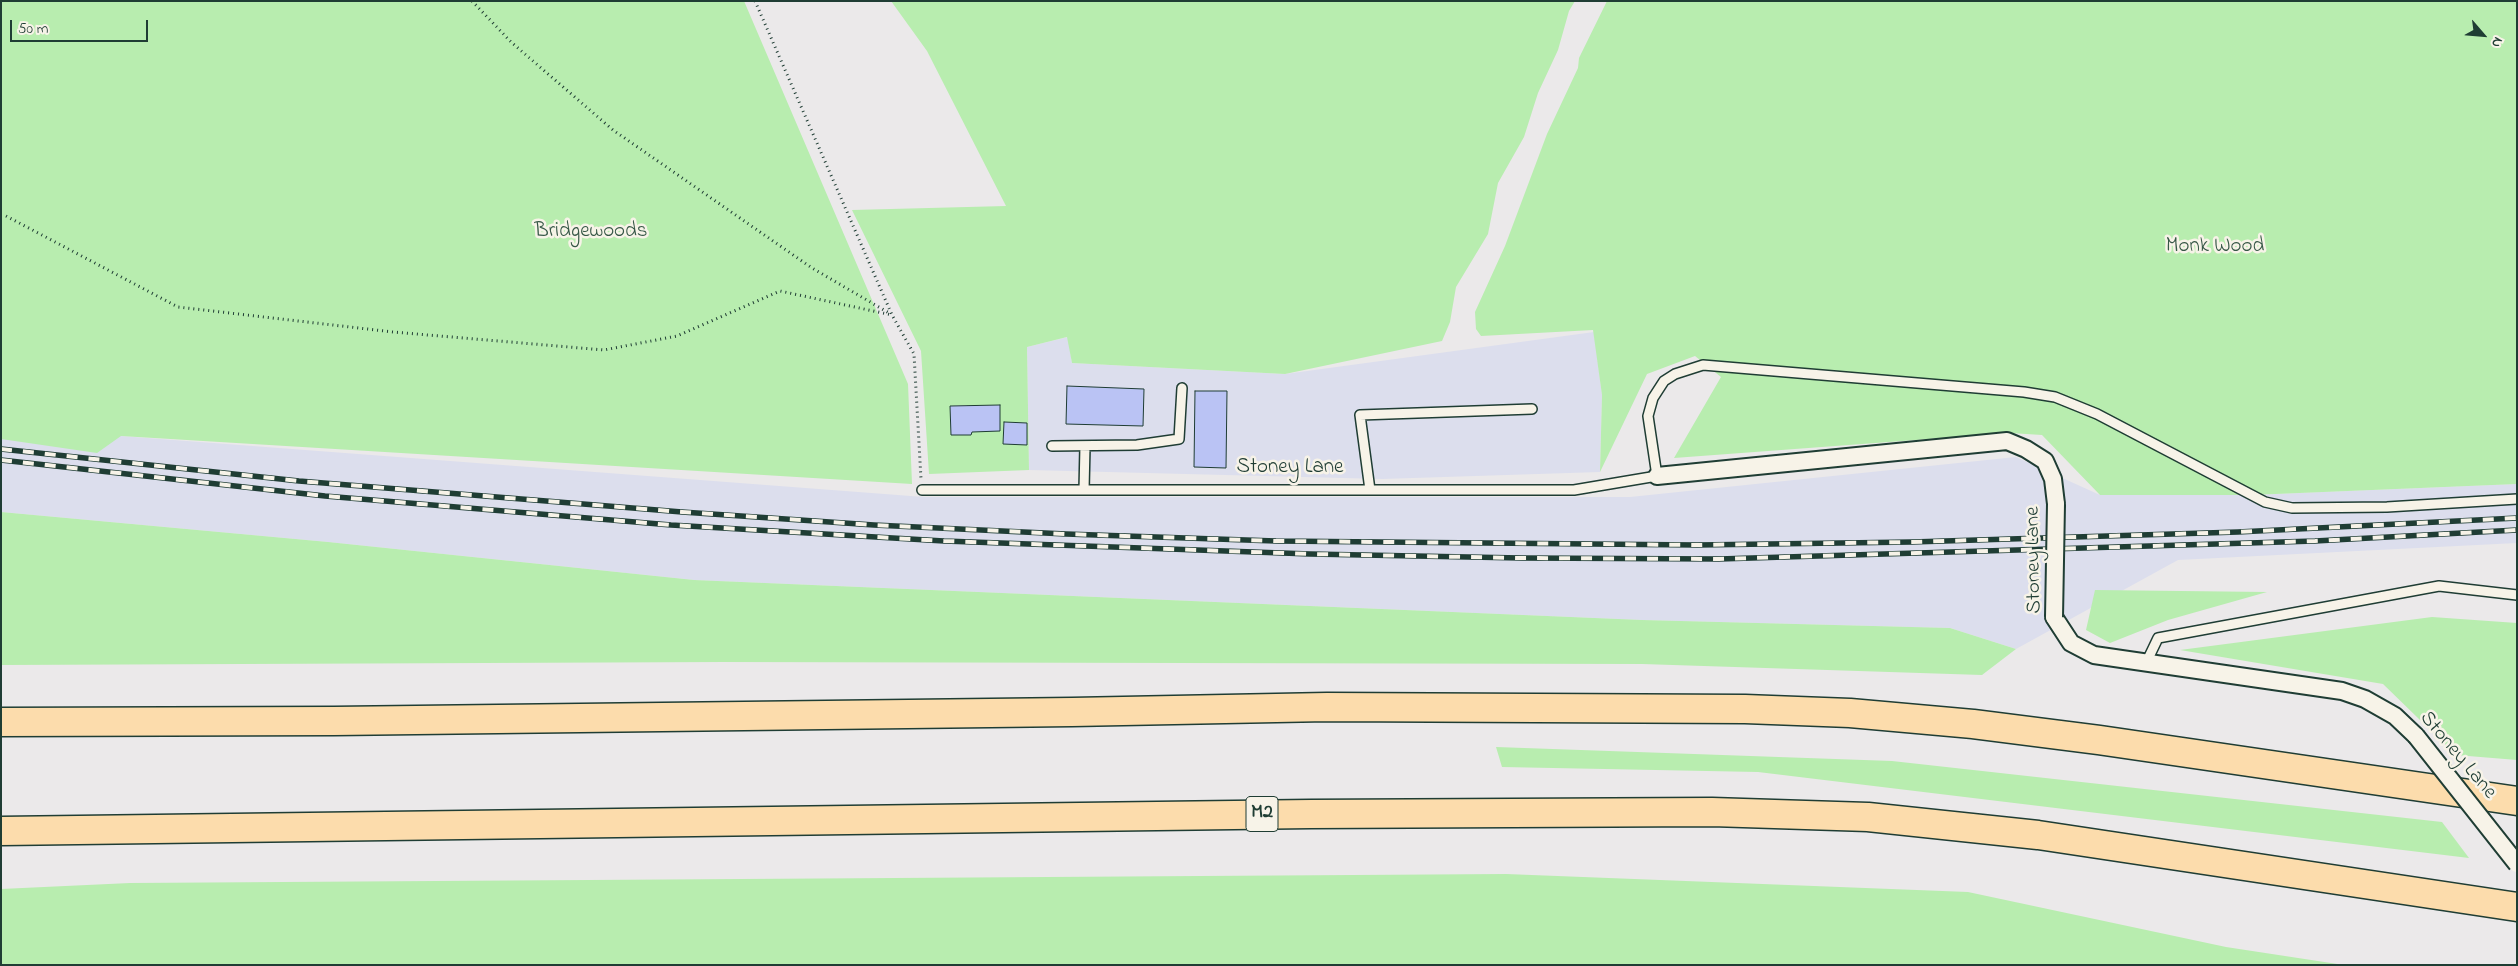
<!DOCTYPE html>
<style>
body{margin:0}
#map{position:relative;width:2518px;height:966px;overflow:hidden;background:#ebe9ea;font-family:"Indie Flower",sans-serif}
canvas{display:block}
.frame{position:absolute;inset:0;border:2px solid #1f3d34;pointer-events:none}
.north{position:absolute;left:2458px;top:10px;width:50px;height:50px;-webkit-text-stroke:4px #f7f3e8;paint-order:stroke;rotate:117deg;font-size:14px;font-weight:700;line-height:20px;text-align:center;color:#1f3d34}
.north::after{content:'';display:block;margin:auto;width:18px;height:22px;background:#1f3d34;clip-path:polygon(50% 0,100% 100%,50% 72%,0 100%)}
.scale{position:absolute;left:10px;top:20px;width:138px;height:22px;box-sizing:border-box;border:2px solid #1f3d34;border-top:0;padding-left:6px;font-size:15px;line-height:18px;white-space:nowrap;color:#1f3d34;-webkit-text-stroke:4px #f7f3e8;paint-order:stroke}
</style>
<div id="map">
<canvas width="2518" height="966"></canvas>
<div class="frame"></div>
<div class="north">N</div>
<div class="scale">50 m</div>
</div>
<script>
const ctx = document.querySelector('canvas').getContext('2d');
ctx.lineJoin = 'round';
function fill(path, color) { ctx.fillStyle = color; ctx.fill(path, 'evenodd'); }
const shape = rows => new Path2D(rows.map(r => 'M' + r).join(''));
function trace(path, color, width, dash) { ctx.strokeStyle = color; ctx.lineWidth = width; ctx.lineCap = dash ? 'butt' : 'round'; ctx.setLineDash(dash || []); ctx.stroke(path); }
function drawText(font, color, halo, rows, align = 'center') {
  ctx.font = font + ' "Indie Flower",sans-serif'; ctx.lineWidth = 5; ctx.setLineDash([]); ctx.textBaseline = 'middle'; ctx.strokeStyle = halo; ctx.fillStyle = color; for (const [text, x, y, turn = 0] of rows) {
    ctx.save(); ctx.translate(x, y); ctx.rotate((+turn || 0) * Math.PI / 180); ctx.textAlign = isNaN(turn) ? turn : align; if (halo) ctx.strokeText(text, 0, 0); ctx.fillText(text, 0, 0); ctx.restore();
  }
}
fill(shape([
 [1594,332,1602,395,1600,472,1382,479,1029,470,1027,347,1068,337,1072,363,1285,374],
 [1,397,121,436,924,497,1630,497,2016,457,2100,495,2251,495,2517,484,2517,543,2178,560,2016,649,1950,628,1642,620,694,580,328,542,1,512]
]), '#dcdeed');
fill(shape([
 [1,1,744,1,908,384,912,484,121,436,97,453,1,439],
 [891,1,1575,1,1569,11,1558,50,1538,93,1524,137,1498,183,1488,234,1456,287,1450,322,1442,341,1285,374,1072,363,1067,337,1027,347,1029,470,929,474,921,351,852,210,1006,206,927,51],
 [967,405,967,415,980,405,1000,405,1000,419,972,432,971,435,951,435,950,406],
 [1004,422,1027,423,1027,444,1003,444],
 [1607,1,2517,1,2517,484,2251,495,2100,495,2042,435,2010,433,1674,458,1721,377,1695,356,1647,374,1600,472,1602,395,1593,330,1481,336,1476,329,1475,312,1505,246,1547,134,1578,68,1579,58],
 [1,512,328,542,694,580,1642,620,1950,628,2016,649,1982,675,1642,664,725,662,1,665],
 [2095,590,2267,592,2168,620,2110,643,2086,630],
 [2432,617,2517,623,2517,760,2456,755,2383,684,2180,650],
 [1496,747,1892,761,2442,822,2469,858,1758,772,1502,767],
 [1506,874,1968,892,2226,947,2344,965,1,965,1,889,130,883]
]), '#b8edaf');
const building = shape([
 [1067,386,1144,389,1143,426,1066,424,1067,386],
 [1195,391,1227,391,1226,468,1194,467,1195,391],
 [1000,405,1000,431,972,432,971,435,951,435,950,406,1000,405],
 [1004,422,1027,423,1027,445,1003,444,1004,422]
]);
fill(building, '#bac3f4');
trace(building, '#1f3d34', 1);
const service = shape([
 [1052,446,1137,445,1179,439,1182,388],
 [922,490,1574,490,1657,476,1648,416,1653,398,1664,381,1675,374,1703,365,2024,392,2055,397,2097,414,2265,502,2292,508,2387,507,2517,499],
 [1084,490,1085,446],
 [1370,490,1360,415,1532,409],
 [2147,661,2158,638,2439,586,2517,595]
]);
const minor = shape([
 [1657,476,2007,441,2026,449,2045,461,2053,479,2056,504],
 [2054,617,2071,643,2094,655,2342,691,2365,699,2395,716,2416,736]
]);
const motorway = shape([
 [1,722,334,721,1072,712,1327,707,1745,709,1850,713,1973,724,2099,740,2517,801],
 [1,831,1311,814,1712,812,1868,817,2038,835,2517,907]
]);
trace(service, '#1f3d34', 12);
trace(minor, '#1f3d34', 20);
trace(motorway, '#1f3d34', 31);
trace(shape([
 [472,1,511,42,613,130,812,268,889,313],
 [755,1,892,315,914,354,921,479],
 [6,216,178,307,393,332,604,350,677,336,780,291,892,315]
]), '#1f3d34', 3, [1, 4]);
trace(service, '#f7f3e8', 9);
trace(minor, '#f7f3e8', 16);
trace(motorway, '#fcdcac', 28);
const rail = shape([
 [1,449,299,481,682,512,874,525,1066,534,1276,541,1697,545,1912,542,2238,532,2517,518],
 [1,460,325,496,671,525,944,541,1310,554,1521,558,1719,559,2315,541,2517,530]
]);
trace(rail, '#1f3d34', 5.5);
trace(rail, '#f7f3e8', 4, [11]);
const minorBridge = shape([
 [2054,617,2056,504],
 [2416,736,2517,864]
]);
trace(minorBridge, '#1f3d34', 20, []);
trace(minorBridge, '#f7f3e8', 16);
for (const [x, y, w] of [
 [1262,814,32]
]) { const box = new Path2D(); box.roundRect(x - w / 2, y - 17.5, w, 35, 4); ctx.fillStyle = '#f7f3e8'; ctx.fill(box); trace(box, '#1f3d34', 1); }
drawText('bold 20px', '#1f3d34', null, [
 ["M2",1262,814]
]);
drawText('21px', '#365746', '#f7f3e8', [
 ["Bridgewoods",591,233],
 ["Monk Wood",2215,248]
]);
drawText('21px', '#1f3d34', '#f7f3e8', [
 ["Stoney Lane",1290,469],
 ["Stoney Lane",2035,560,-91],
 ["Stoney Lane",2457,756,50]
]);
</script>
